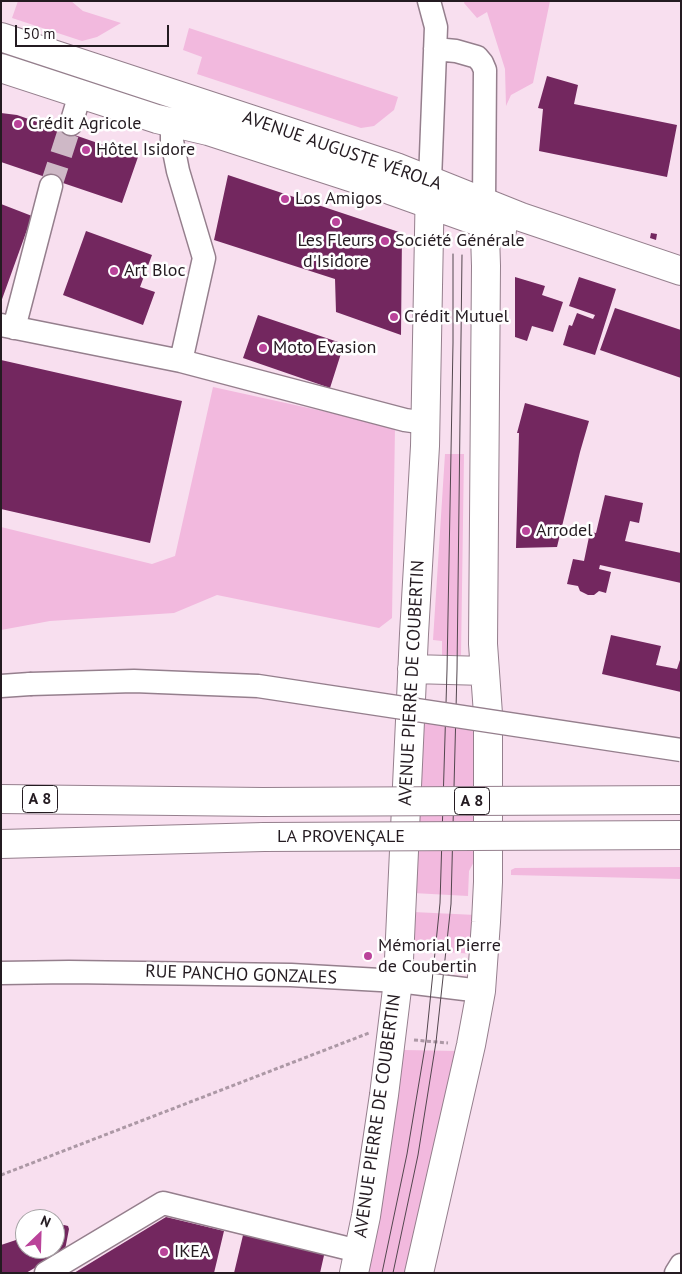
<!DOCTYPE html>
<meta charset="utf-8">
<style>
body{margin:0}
#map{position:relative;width:682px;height:1274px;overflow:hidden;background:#f8dfef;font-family:"PT Sans",sans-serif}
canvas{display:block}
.frame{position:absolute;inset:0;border:2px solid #241b21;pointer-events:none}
.north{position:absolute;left:15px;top:1209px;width:50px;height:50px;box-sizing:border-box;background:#fff;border:1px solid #a7a4a6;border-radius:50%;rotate:24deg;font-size:14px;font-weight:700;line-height:20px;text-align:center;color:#241b21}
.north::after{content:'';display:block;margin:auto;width:18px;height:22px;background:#ba439a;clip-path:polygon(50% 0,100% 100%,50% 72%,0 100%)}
.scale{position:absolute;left:15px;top:25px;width:154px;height:22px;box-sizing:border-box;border:2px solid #241b21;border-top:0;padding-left:6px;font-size:15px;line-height:18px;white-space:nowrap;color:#241b21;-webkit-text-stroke:4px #fff;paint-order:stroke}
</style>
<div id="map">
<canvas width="682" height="1274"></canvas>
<div class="frame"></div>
<div class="north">N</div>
<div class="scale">50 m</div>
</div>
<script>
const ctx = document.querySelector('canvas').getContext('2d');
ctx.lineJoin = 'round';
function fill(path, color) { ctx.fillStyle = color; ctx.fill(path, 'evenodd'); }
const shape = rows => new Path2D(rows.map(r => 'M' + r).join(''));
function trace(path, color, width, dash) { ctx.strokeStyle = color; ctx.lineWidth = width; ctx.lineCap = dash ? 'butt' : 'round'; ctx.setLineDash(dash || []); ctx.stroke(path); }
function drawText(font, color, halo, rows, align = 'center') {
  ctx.font = font + ' "PT Sans",sans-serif'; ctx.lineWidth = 5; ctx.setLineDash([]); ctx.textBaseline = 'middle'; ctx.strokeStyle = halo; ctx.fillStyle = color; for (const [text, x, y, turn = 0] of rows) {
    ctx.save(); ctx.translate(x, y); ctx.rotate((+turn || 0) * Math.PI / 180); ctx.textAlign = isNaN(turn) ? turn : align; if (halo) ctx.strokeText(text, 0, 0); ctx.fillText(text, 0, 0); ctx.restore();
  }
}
fill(shape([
 [18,1,71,1,83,11,121,23,97,37,82,41,12,18],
 [465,1,550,1,533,83,511,95,506,106,505,69,487,12,477,18,464,3],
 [189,28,398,97,394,110,374,126,361,128,197,74,202,57,183,50],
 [213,387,395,427,392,618,379,628,217,595,174,613,50,621,1,630,1,527,152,564,175,556],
 [445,454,464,454,461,655,442,655,442,641,433,640],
 [419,717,476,723,476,858,469,871,468,896,413,893],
 [681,867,681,879,511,875,511,870,515,868],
 [413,912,476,915,473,954,409,949],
 [404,1050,458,1051,407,1273,369,1273]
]), '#f2b9de');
fill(shape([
 [547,76,578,85,574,104,677,125,667,177,539,151,543,109,538,108],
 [1,113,17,115,138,157,122,203,1,162],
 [228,175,402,233,401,335,336,312,335,279,214,240],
 [1,204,32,216,1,302],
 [86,231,152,255,140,287,155,292,143,325,63,295],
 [651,233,657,234,656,240,650,238],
 [515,277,545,286,542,295,563,302,553,332,532,326,527,341,515,337],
 [579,277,616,289,595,355,563,345,569,325,572,326,577,313,593,319,595,315,569,306],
 [615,308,681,330,681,378,600,350],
 [258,315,344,344,330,388,243,358],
 [1,360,182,401,150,543,1,509],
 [525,403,589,421,580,452,557,547,516,548,519,433,517,433],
 [605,495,643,503,639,523,630,521,625,541,681,553,681,583,600,565,599,569,611,572,606,593,599,591,594,595,588,595,580,591,578,586,567,584,573,559,584,561,590,532,596,533],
 [611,635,661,646,656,665,677,669,681,657,681,692,602,674],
 [166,1217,224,1231,214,1273,74,1273],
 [64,1225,68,1226,69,1229,65,1250,26,1273,1,1273,1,1245,25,1237,25,1249,55,1249,55,1228],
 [244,1231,325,1251,320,1273,234,1273]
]), '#73275f');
trace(shape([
 [51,186,71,124]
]), '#ceb8c6', 22, [22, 11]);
const minor = shape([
 [429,1,436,27,430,180],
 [435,49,456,51,477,57,482,63,485,70,484,202],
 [71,124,80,94],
 [1,325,181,361,204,258,178,171,172,141,172,122],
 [14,328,51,186],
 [181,361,405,420,426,423],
 [1,686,30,684],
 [1,973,69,972,291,975,398,981,481,991],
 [46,1273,163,1203,346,1248],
 [676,1273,681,1265]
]);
const major = shape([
 [1,37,396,167,521,217,681,271],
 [1,68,157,119,208,131,390,190,502,230],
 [412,669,485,671],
 [354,1273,366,1216,384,1095,398,981,414,634,425,446,430,180],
 [419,1273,471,1045,481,991,486,922,488,882,488,714,483,644,486,266,484,202]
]);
const highway = shape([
 [1,799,263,802],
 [1,844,264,837]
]);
trace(minor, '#957f8d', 25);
trace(major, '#957f8d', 30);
trace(highway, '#957f8d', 30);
trace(shape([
 [414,1040,448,1043],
 [1,1175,369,1033]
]), '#ac98a5', 3, [4, 2.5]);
trace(minor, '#fff', 22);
trace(major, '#fff', 28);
trace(highway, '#fff', 28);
trace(shape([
 [382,1273,407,1154,426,1041,440,903,447,670,453,343,453,254],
 [393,1273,418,1155,436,1042,451,904,457,670,462,255]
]), '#53464e', 1);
const minorBridge = shape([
 [30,684,134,681,258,686,681,750]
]);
const highwayBridge = shape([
 [263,802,681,800],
 [264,837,681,835]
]);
trace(minorBridge, '#957f8d', 25, []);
trace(highwayBridge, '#957f8d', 30, []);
trace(minorBridge, '#fff', 22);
trace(highwayBridge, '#fff', 28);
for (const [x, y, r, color] of [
 [18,124,5,"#ba439a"],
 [86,150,5,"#ba439a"],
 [285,199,5,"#ba439a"],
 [336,222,5,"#ba439a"],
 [385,241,5,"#ba439a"],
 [114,271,5,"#ba439a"],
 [394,317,5,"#ba439a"],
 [263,348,5,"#ba439a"],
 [526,531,5,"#ba439a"],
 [368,956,5,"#ba439a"],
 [164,1252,5,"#ba439a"]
]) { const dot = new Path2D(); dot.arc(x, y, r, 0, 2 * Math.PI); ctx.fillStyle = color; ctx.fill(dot); trace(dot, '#fff', 2); }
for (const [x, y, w] of [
 [40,799,35],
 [472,801,35]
]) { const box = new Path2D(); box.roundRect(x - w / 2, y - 13.5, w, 27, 4); ctx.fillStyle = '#fff'; ctx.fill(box); trace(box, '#241b21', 1); }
drawText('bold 16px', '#241b21', null, [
 ["A 8",40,799],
 ["A 8",472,801]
]);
drawText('18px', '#241b21', '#fff', [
 ["Crédit Agricole",28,124],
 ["Hôtel Isidore",96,150],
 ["Los Amigos",295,199],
 ["Les Fleurs",336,241,"center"],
 ["d'Isidore",336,262,"center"],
 ["Société Générale",395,241],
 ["Art Bloc",124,271],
 ["Crédit Mutuel",404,317],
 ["Moto Evasion",273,348],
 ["Arrodel",536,531],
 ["Mémorial Pierre",378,946],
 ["de Coubertin",378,967],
 ["IKEA",174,1252]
], 'left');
drawText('18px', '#241b21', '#fff', [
 ["AVENUE AUGUSTE VÉROLA",342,151,19],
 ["AVENUE PIERRE DE COUBERTIN",412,683,-87],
 ["LA PROVENÇALE",341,837],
 ["RUE PANCHO GONZALES",241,975,2],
 ["AVENUE PIERRE DE COUBERTIN",378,1116,-82]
]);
</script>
